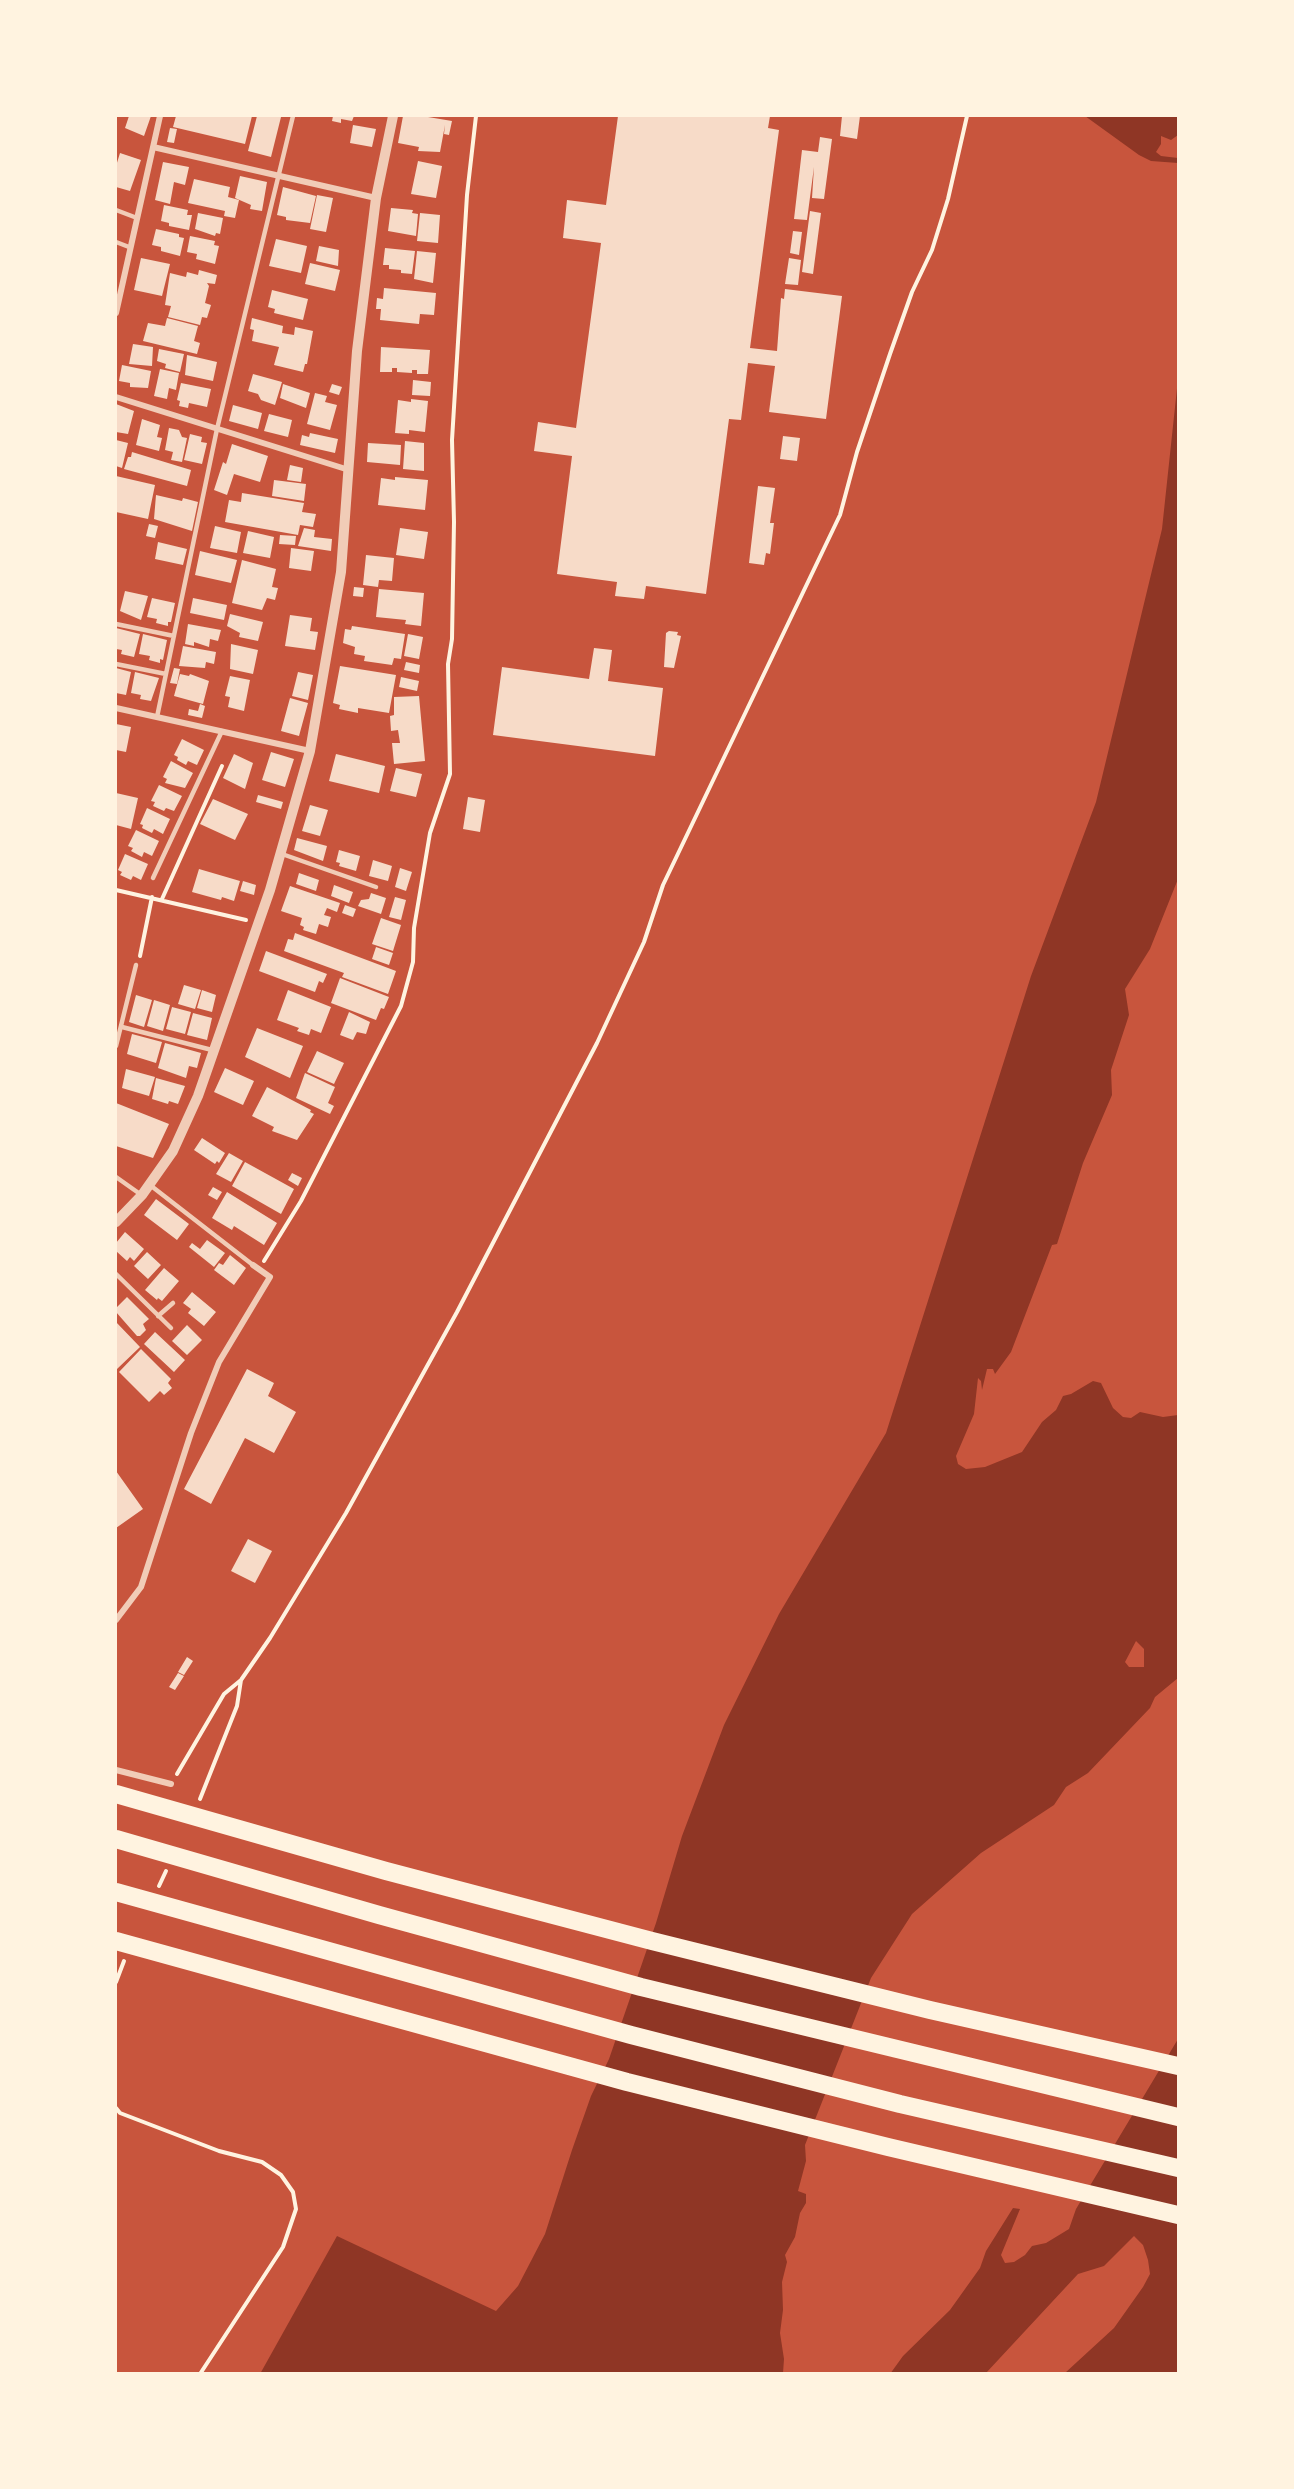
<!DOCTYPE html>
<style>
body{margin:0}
#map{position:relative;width:1294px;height:2489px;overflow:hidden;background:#c8553d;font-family:"Exo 2",sans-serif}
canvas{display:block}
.frame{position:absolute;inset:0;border:117px solid #fff3e0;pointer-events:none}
</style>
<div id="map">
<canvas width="1294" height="2489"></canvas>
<div class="frame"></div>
</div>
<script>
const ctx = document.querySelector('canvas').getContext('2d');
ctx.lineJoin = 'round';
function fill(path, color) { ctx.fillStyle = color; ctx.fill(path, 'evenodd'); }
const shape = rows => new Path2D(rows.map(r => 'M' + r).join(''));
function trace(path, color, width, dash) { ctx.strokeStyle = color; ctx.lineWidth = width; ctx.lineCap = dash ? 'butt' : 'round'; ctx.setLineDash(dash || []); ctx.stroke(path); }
fill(shape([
 [1085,116,1178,116,1178,135,1171,140,1161,136,1161,144,1156,152,1161,156,1178,158,1178,163,1151,161,1139,155],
 [1178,379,1178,879,1150,949,1125,989,1129,1015,1111,1070,1112,1095,1083,1163,1057,1244,1052,1245,1011,1352,995,1374,993,1369,987,1369,982,1390,981,1381,978,1378,974,1414,956,1456,958,1464,966,1469,985,1467,1022,1452,1042,1422,1056,1410,1063,1396,1071,1394,1093,1381,1101,1383,1113,1408,1123,1417,1131,1418,1140,1412,1163,1417,1178,1415,1178,1678,1155,1697,1150,1708,1088,1773,1066,1787,1054,1805,981,1853,912,1914,871,1978,805,2145,806,2161,798,2191,806,2194,806,2203,800,2213,795,2237,785,2255,787,2262,782,2282,783,2310,780,2333,784,2359,783,2373,260,2374,337,2236,496,2311,518,2286,545,2234,572,2150,591,2096,609,2059,656,1923,682,1836,724,1725,779,1614,886,1433,1031,976,1096,802,1162,529],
 [1136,1641,1144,1649,1144,1667,1129,1667,1125,1662],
 [1178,2039,1178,2373,1065,2373,1114,2328,1143,2287,1150,2274,1148,2260,1143,2245,1134,2236,1104,2266,1078,2274,986,2373,890,2374,903,2356,950,2310,980,2268,986,2251,1013,2208,1020,2209,1001,2255,1005,2263,1014,2262,1025,2255,1032,2246,1046,2243,1069,2229,1076,2209]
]), '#8f3625');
fill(shape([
 [129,116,151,116,144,136,125,128],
 [176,116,252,116,245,144,173,127],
 [257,116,281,117,271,157,248,151],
 [333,116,354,116,352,121,341,119,341,123,332,121],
 [403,116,422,116,452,121,449,135,444,134,445,125,440,152,418,151,419,147,398,143],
 [618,116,770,116,768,128,779,130,750,348,777,351,781,298,784,299,785,289,842,296,826,419,769,412,775,366,748,363,741,420,729,419,706,594,646,586,644,599,615,596,617,582,557,574,572,456,534,451,538,422,576,428,601,243,563,238,567,200,606,205],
 [842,116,860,116,857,139,840,136],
 [353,125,376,129,372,147,350,143],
 [170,128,177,129,174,143,167,142],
 [820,137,832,139,824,199,812,198,814,167,807,220,794,219,802,150,818,152],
 [120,153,141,160,130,191,116,187,116,166],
 [418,161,442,166,436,198,411,194],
 [163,162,189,167,185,185,174,182,170,204,155,200],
 [240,176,267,182,262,211,250,209,251,205,235,198],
 [194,179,230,187,228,197,239,200,235,218,224,216,225,211,188,203],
 [283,187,316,196,310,223,286,220,286,217,277,215],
 [317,195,333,198,326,232,310,229],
 [164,205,188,210,187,215,192,215,189,230,169,226,169,223,161,221],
 [391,208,413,210,412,213,418,214,416,236,388,231],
 [810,211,821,213,813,274,802,272],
 [198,213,223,218,220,234,216,233,215,236,195,229],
 [420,213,440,215,438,243,417,241],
 [156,229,179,234,179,237,184,238,180,256,161,251,161,247,152,245],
 [793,231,802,232,799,255,790,253],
 [190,236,215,241,214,245,219,246,215,264,196,259,197,254,187,252],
 [276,239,307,246,301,273,269,266],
 [319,246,339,250,338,266,316,261],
 [385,248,415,251,412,274,401,273,401,270,389,269,389,265,383,265],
 [417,251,436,253,433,283,414,279],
 [141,258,170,264,162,296,134,290],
 [789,258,801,260,798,285,785,284],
 [310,263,340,270,335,291,305,284],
 [199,270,217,275,215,284,207,283,209,286,205,303,211,305,207,318,202,317,200,325,168,317,171,306,165,305,170,273,186,277,187,272,198,275],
 [384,288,436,293,434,315,420,314,419,324,380,320,381,309,376,309,377,298,383,299],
 [272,290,308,299,303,320,274,313,275,309,268,307],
 [167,318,198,326,194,341,200,343,197,354,143,341,148,323,165,326],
 [252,318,283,326,282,333,294,335,295,327,313,331,307,364,305,364,303,372,274,365,279,347,252,341,254,330,250,329],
 [133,344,153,347,152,366,129,364],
 [381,347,430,350,428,374,417,374,417,370,412,370,412,373,397,372,397,368,392,368,392,372,380,372],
 [159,349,184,354,180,372,165,368,166,364,157,361],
 [187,355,217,362,213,381,185,375],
 [122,365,151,371,148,388,130,387,130,383,119,381],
 [160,369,179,373,176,390,169,388,167,399,154,396],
 [253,374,282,382,275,405,261,400,258,394,248,391],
 [413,380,431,382,430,396,412,395],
 [181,383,211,389,207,407,189,403,188,408,179,406,180,401,177,400],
 [283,384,310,393,306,408,280,398],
 [332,384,342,387,339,395,329,392],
 [315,393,327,396,325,402,337,405,330,430,307,424],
 [411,399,428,401,425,432,409,430,409,434,395,433,398,400,411,402],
 [116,404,134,411,128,434,116,432],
 [233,405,262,413,258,429,229,421],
 [269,414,292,420,288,437,264,431],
 [142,419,160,425,157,437,162,438,159,451,136,445],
 [169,428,179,430,182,437,187,438,182,462,171,460,173,452,165,450],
 [310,433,338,439,335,453,300,445,302,435,309,437],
 [190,434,202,437,201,442,207,443,202,464,184,460],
 [783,436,800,438,797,461,780,459],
 [116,440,128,443,122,468,116,466],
 [405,441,424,443,424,471,403,469],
 [368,443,401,445,400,465,367,462],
 [232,444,268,456,260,482,234,474,227,495,214,490,223,462,226,464],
 [132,452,191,470,187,486,124,469,128,457,131,457],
 [290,465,303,468,301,482,287,480],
 [116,476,155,485,148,519,116,512],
 [395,477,428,480,425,510,378,505,381,478,395,480],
 [274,480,306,484,304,501,272,496],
 [758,486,775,488,770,523,774,523,770,554,766,553,764,565,749,563],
 [242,493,304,503,302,512,316,514,313,527,300,525,298,535,225,522,229,500,241,502],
 [156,495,182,501,183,498,198,502,192,531,154,519],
 [149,524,158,526,155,538,146,536],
 [215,526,241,532,237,553,210,548],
 [304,528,315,530,314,537,332,539,331,551,298,546],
 [400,528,428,532,424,559,396,555],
 [248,531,274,537,270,558,243,553],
 [280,535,296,536,295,545,279,544],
 [158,542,187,549,183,565,155,559],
 [291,548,314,551,311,571,289,568],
 [200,551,237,560,231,583,195,575],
 [366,555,394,558,392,581,379,580,378,587,363,585],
 [242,560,276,569,272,587,278,588,275,600,267,598,262,610,232,603],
 [354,587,364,588,363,597,353,596],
 [379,589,424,593,421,626,405,624,406,620,376,617],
 [125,591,148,596,141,620,120,611],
 [152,598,175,603,171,622,168,622,168,626,156,623,157,619,147,617],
 [193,598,227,605,224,620,190,613],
 [230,614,263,622,258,641,239,637,240,633,227,626],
 [290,615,312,618,310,631,318,632,315,650,285,646],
 [188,624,221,630,218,641,210,639,209,647,194,642,194,646,185,644],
 [352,626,405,634,401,659,394,658,392,665,364,661,365,656,354,654,355,647,343,643,345,629,351,630],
 [116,628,140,634,134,657,121,654,122,650,116,649],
 [669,631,678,632,677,635,681,636,674,668,664,667,666,633],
 [143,634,167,640,163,660,160,659,160,663,149,660,150,656,139,654],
 [408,634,423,637,419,659,404,656],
 [231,644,258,650,253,674,230,669],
 [183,646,216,652,214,664,206,662,205,668,179,666],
 [594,648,612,650,608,681,663,688,655,756,493,735,502,667,589,679],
 [406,662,420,665,419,673,404,670],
 [340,666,396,675,389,713,358,708,358,713,339,709,340,705,333,703],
 [116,668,131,672,126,695,116,693],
 [174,668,180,669,177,684,170,683],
 [135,672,159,678,151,701,140,699,141,695,131,693],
 [298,672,313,675,308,700,292,696],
 [180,674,189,676,190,674,209,681,203,704,174,696],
 [230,676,250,680,244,711,228,707,230,697,225,696],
 [401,677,419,681,417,691,399,687],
 [419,696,425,761,394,764,392,743,400,743,398,730,391,731,390,716,394,715,394,697],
 [290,698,308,703,299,736,281,731],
 [200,704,205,706,202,718,188,715,189,709,198,711],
 [116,724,131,727,126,752,116,750],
 [182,739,204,750,197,765,188,761,186,765,177,760,178,757,174,755],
 [271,752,294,759,285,787,262,780],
 [234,754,253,763,245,789,223,778],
 [336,754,385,766,379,793,329,781],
 [171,761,193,773,185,788,165,783,167,779,163,777],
 [396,768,422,774,416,797,390,791],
 [159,785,182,796,174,811,166,808,164,811,153,806,155,802,151,801],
 [116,793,138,798,131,829,116,825],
 [258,795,283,802,281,809,256,802],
 [468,797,485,800,480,832,463,829],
 [213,799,248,814,235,840,200,824],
 [310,805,328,810,320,836,302,831],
 [147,808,170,819,163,834,154,829,152,833,142,828,143,825,140,824],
 [136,830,159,841,152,856,144,852,142,857,131,851,133,848,128,846],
 [297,838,327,846,323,861,294,850],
 [339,850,360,856,356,871,339,866,340,863,336,862],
 [125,854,148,864,141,880,133,876,131,880,120,875,122,872,118,870],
 [373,860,392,866,388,881,369,876],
 [400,868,412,872,406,891,395,887],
 [199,869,240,881,234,901,222,897,221,900,192,892],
 [299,873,319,880,316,891,296,884],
 [243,881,256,885,254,895,240,891],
 [334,885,353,892,349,903,331,896],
 [290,886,340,903,337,912,327,908,324,915,331,917,328,927,319,924,316,934,303,930,304,927,300,925,302,918,281,911],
 [371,893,386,898,381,914,358,906,361,900,369,899],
 [395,897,406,900,401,920,389,917],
 [345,905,356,909,353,917,342,913],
 [381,918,401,925,393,951,372,944],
 [295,933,396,971,388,994,342,977,344,973,284,951,288,939,293,940],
 [376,947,393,953,389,965,372,959],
 [266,951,327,974,323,983,319,981,315,992,259,971],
 [340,978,389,997,384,1009,381,1008,376,1020,331,1003],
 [184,985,201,990,195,1009,178,1004],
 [202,990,216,995,212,1012,197,1008],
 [288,990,331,1007,321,1033,311,1029,309,1035,297,1031,299,1028,277,1020],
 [136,995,152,1000,144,1027,129,1022],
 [154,1000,170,1005,163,1031,147,1026],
 [172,1007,191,1012,185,1034,166,1029],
 [349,1012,370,1022,366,1034,357,1032,353,1040,340,1035],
 [193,1013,212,1018,207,1040,187,1035],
 [257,1028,303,1046,290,1078,245,1057],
 [132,1034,162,1042,156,1063,127,1054],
 [165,1043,201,1053,197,1068,189,1066,186,1078,158,1068],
 [317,1051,344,1063,334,1084,307,1072],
 [225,1068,254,1081,243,1105,214,1092],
 [126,1069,155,1077,149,1096,122,1088],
 [305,1073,335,1087,328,1103,334,1106,330,1114,296,1098],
 [156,1078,185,1086,178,1104,169,1101,168,1104,152,1099],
 [267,1087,311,1110,310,1112,314,1114,297,1140,272,1131,274,1127,252,1116],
 [116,1103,169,1124,153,1158,116,1146],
 [202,1138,225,1153,219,1163,217,1161,215,1164,194,1150],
 [229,1153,243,1161,231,1182,216,1174],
 [245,1162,294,1189,281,1214,232,1186],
 [292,1173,302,1178,298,1186,288,1180],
 [213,1187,222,1192,217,1200,208,1195],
 [227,1192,277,1223,264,1245,234,1226,232,1230,212,1218],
 [156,1199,189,1224,177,1240,144,1215],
 [125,1232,144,1249,134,1261,130,1257,127,1261,116,1251,116,1243],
 [207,1240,225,1253,214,1267,189,1247,192,1243,200,1249],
 [147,1252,161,1265,148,1279,134,1266],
 [230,1255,246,1268,234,1285,214,1270,219,1263,223,1265],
 [164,1268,179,1281,162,1301,158,1298,157,1300,145,1290],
 [192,1292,216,1312,204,1326,188,1313,191,1309,183,1303],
 [127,1297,149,1319,143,1324,146,1330,140,1336,137,1336,116,1312,116,1308],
 [116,1322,140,1347,117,1369,116,1367],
 [187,1325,202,1340,187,1355,172,1341],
 [155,1332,185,1360,174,1372,144,1344],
 [141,1349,171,1379,168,1383,172,1388,164,1395,160,1391,149,1402,119,1372],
 [247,1369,274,1383,268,1396,296,1412,274,1453,245,1438,211,1504,184,1489],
 [116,1471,143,1509,116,1528],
 [248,1539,272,1551,255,1583,231,1571],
 [187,1657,193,1661,184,1675,178,1672],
 [178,1673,184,1676,175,1690,169,1687]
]), '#f7dbc8');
trace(shape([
 [116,890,246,920],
 [162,899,222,766],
 [140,956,152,897],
 [264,1261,301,1201,401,1006,413,962,414,928,430,833,450,774,448,664,452,639,454,522,452,440,467,195,476,116],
 [177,1774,224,1694,241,1680,270,1638,346,1513,457,1312,597,1043,644,942,663,885,840,515,857,452,890,354,912,292,932,250,948,199,967,116],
 [200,1799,237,1706,241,1680],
 [159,1886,166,1871],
 [116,1982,124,1961],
 [116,2108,120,2113,219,2151,262,2162,281,2175,293,2192,296,2209,283,2247,200,2374]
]), '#fff3e0', 4);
trace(shape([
 [116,210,137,218],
 [116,242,129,247],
 [116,624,174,636],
 [116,664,166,674],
 [157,717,217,429,293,116],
 [282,854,376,887],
 [153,878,222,731],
 [122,1027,212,1050],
 [116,1046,136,965],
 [116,1177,140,1194],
 [150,1185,253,1265],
 [116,1274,171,1328],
 [158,1316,173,1303]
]), '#f1ccb7', 4.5);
trace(shape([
 [153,147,376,198],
 [116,313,160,116],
 [116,397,349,470],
 [116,708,310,751],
 [116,1620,141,1587,191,1433,219,1362,270,1277,253,1265],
 [116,1770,171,1784]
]), '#f1ccb7', 6);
trace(shape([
 [116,1222,142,1195,173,1151,198,1096,270,890,310,751,341,572,357,351,376,198,393,116]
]), '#f1ccb7', 10);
trace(shape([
 [116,1794,386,1871,652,1941,930,2010,1178,2066],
 [116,1839,379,1915,641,1987,1178,2117],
 [116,1892,631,2035,900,2104,1178,2168],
 [116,1941,627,2082,888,2147,1178,2215]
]), '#fff3e0', 18);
</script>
